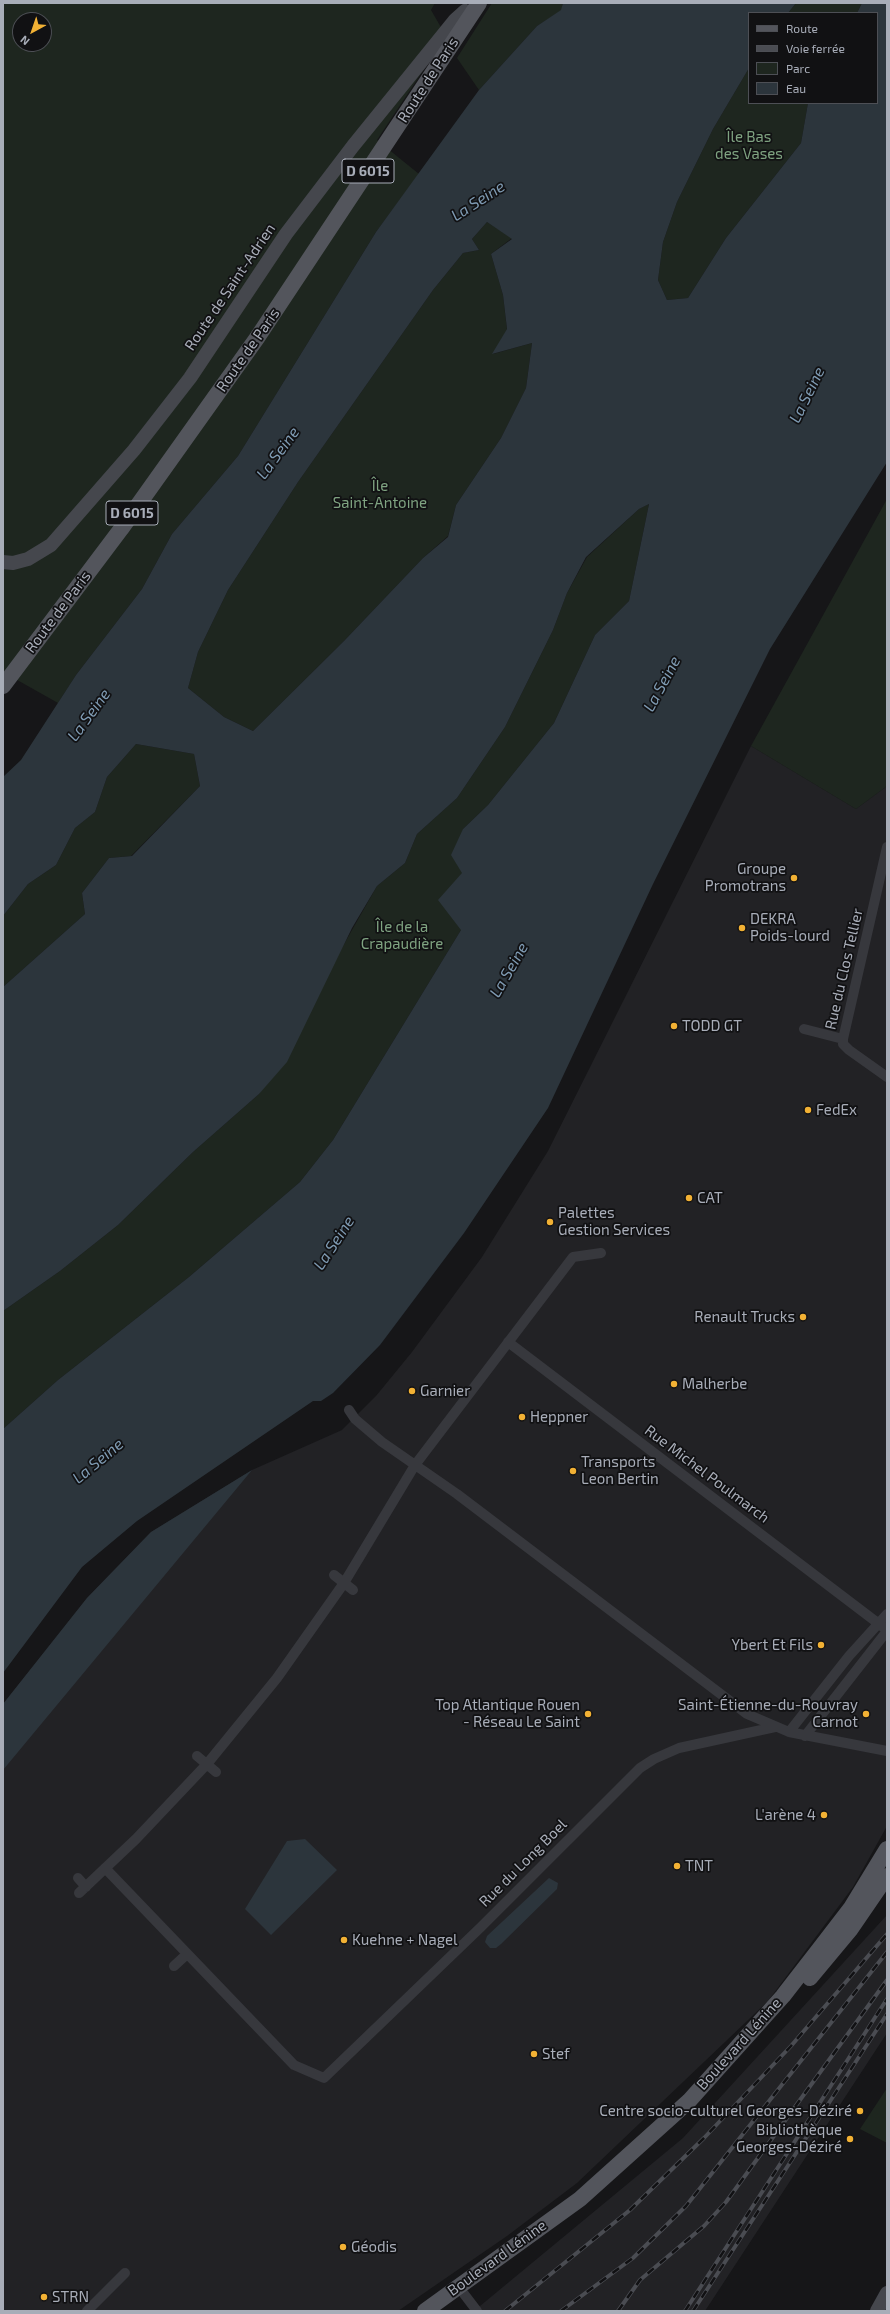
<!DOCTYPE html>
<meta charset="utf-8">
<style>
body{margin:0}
#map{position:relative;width:890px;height:2314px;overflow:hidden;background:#161618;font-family:"Exo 2",sans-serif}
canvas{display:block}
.frame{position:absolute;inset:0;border:4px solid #a8adb8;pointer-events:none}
.legend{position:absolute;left:748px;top:12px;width:130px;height:92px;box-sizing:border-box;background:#111113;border:1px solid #4d4f55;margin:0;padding:5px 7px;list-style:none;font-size:12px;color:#a8adb8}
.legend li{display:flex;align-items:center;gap:8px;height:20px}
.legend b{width:20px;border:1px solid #4d4f55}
.north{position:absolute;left:12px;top:12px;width:40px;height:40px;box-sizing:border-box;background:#111113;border:1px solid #4d4f55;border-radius:50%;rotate:220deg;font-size:11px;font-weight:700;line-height:16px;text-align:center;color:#a8adb8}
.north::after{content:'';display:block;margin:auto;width:14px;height:18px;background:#f2b134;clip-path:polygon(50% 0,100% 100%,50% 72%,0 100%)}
</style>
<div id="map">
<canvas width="890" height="2314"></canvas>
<div class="frame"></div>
<ul class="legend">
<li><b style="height:5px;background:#53555c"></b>Route</li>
<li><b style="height:5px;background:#4a4c52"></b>Voie ferrée</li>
<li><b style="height:11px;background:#1e261f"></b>Parc</li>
<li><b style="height:11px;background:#2c353c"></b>Eau</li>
</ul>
<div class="north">N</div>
</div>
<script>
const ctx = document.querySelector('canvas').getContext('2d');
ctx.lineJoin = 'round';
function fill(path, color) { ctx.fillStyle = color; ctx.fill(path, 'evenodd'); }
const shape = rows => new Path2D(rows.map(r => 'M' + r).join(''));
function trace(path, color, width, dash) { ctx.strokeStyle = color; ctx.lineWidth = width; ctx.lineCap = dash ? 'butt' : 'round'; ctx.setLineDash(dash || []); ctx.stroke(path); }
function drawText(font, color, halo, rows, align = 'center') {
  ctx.font = font + ' "Exo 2",sans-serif'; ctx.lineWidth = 3.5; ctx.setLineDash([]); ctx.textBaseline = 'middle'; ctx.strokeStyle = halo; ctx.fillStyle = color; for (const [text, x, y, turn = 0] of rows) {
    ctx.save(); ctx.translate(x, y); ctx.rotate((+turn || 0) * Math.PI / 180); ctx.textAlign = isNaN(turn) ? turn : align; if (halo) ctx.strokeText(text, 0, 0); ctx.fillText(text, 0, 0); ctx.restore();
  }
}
fill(shape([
 [751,746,856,809,887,786,887,1826,853,1887,768,2001,577,2183,507,2236,398,2311,3,2311,3,1704,87,1598,151,1532,252,1470,342,1430,376,1396,412,1352,482,1257,548,1151],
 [887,1915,887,2033,705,2311,474,2311,683,2138]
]), '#222225');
fill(shape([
 [3,3,435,3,431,10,446,36,377,140,419,174,376,232,238,456,172,534,142,589,76,675,58,703,3,672],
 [20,20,44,20,44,44,20,44],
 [492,3,563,3,562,10,537,26,479,90,457,58],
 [796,3,862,3,857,13,788,13],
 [749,68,749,103,808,103,801,143,726,238,688,298,667,300,658,280,663,242,677,202,713,129],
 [487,222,512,238,491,254,503,295,507,330,493,354,532,343,526,388,501,438,456,505,448,536,423,558,344,641,253,731,224,717,188,688,198,652,228,590,298,482,433,290,463,253,479,250,472,239],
 [887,499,887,786,856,809,751,746],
 [649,504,629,601,595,635,554,723,488,805,463,829,461,930,333,1140,300,1182,189,1277,58,1380,3,1429,3,1311,60,1271,118,1225,193,1152,259,1094,377,886,405,863,417,834,457,798,505,727,553,630,567,593,587,557,639,509],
 [136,744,194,754,200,786,131,856,109,858,82,893,85,914,3,987,3,916,28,884,56,865,75,828,95,812,107,777],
 [887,2088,887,2143,860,2129]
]), '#1e261f');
fill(shape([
 [563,3,796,3,788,13,749,13,749,68,713,129,677,202,663,242,658,280,667,300,688,298,726,238,801,143,808,103,877,103,877,13,857,13,862,3,887,3,887,462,770,649,653,884,548,1108,464,1233,380,1345,333,1393,321,1401,313,1401,137,1521,82,1567,3,1673,3,1429,58,1380,189,1277,300,1182,333,1140,461,930,438,900,462,873,451,855,463,829,488,805,554,723,595,635,629,601,649,504,639,509,586,557,567,593,553,630,505,727,457,798,417,834,405,863,377,886,352,928,287,1062,259,1094,193,1152,118,1225,60,1271,3,1311,3,987,85,914,82,893,109,858,132,856,200,786,194,754,136,744,107,777,95,812,75,828,56,865,28,884,3,916,3,777,21,760,76,675,142,589,172,534,238,456,376,232,479,90,537,26,561,10],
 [487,222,512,239,491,254,503,295,507,329,492,354,532,343,526,388,501,438,456,505,448,537,423,558,344,641,253,731,224,717,188,688,198,652,228,590,298,482,433,290,463,253,479,250,472,239],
 [252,1470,3,1770,3,1704,87,1598,151,1532],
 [305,1839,337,1870,271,1935,245,1909,287,1841],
 [549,1878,558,1883,557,1889,501,1944,496,1948,490,1948,485,1942,487,1936]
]), '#2c353c');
trace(shape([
 [887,847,843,1039,843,1044,849,1050,887,1077],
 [804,1029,843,1039],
 [508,1342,887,1630],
 [349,1410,355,1419,382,1442,457,1494,747,1714,789,1732,887,1751],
 [334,1575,353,1590],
 [789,1732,849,1656,887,1614],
 [805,1736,887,1631],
 [197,1756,216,1772],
 [105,1868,294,2065,324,2078,481,1927,640,1768,654,1759,679,1748,775,1727],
 [78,1878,86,1887],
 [79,1893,136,1839,207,1764,277,1678,344,1583,415,1465,573,1257,601,1253],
 [174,1966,187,1954],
 [464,2294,477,2311],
 [87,2311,125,2273]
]), '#37383d', 10);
trace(shape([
 [3,562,13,563,28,559,51,545,134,450,190,378,286,234,353,146,455,20,465,11,471,15],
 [877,2311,887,2293]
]), '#45474d', 14);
trace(shape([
 [3,686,121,529,257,338,479,3],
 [810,1978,850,1930,887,1876],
 [425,2311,580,2199,689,2101,783,1996,821,1947,851,1908,887,1849]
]), '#53555c', 16);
const rail = shape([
 [505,2311,630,2210,704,2138,791,2046,887,1934],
 [561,2311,633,2258,686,2206,887,1952],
 [618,2311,640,2280,704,2226,726,2202,887,1980],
 [685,2311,887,1999],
 [693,2311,887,2014]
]);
trace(rail, '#4a4c52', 4);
trace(rail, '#111113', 2.5, [8]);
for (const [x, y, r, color] of [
 [794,878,4,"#f2b134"],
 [742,928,4,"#f2b134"],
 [674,1026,4,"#f2b134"],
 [808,1110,4,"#f2b134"],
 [689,1198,4,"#f2b134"],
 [550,1222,4,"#f2b134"],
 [803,1317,4,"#f2b134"],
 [674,1384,4,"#f2b134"],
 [412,1391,4,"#f2b134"],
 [522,1417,4,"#f2b134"],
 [573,1471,4,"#f2b134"],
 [821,1645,4,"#f2b134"],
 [588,1714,4,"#f2b134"],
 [866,1714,4,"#f2b134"],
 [824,1815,4,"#f2b134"],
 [677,1866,4,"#f2b134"],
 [344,1940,4,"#f2b134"],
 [534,2054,4,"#f2b134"],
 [860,2111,4,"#f2b134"],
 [850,2139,4,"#f2b134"],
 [343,2247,4,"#f2b134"],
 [44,2297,4,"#f2b134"]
]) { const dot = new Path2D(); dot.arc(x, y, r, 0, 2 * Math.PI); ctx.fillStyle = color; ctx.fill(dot); trace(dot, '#111113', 1.5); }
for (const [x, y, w] of [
 [368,171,52],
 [132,513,52]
]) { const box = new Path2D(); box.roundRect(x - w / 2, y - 12, w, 24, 3); ctx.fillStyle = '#111113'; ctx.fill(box); trace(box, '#a8adb8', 1); }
drawText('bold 14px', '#a8adb8', null, [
 ["D 6015",368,171],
 ["D 6015",132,513]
]);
drawText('15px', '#a8adb8', '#111113', [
 ["Route de Paris",428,80,-57],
 ["Route de Saint-Adrien",230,287,-56],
 ["Route de Paris",248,350,-55],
 ["Route de Paris",58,612,-53],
 ["Rue du Clos Tellier",844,969,-77],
 ["Rue Michel Poulmarch",707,1474,37],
 ["Rue du Long Boel",523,1863,-45],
 ["Boulevard Lénine",739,2044,-48],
 ["Boulevard Lénine",497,2258,-36]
]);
drawText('15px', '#7fa381', '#111113', [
 ["Île Bas",749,137],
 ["des Vases",749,154],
 ["Île",380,486],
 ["Saint-Antoine",380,503],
 ["Île de la",402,927],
 ["Crapaudière",402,944]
]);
drawText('15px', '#a8adb8', '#111113', [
 ["Groupe",786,869,"right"],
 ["Promotrans",786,886,"right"],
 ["DEKRA",750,919],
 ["Poids-lourd",750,936],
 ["TODD GT",682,1026],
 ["FedEx",816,1110],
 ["CAT",697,1198],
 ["Palettes",558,1213],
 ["Gestion Services",558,1230],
 ["Renault Trucks",795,1317,"right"],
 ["Malherbe",682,1384],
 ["Garnier",420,1391],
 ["Heppner",530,1417],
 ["Transports",581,1462],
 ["Leon Bertin",581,1479],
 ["Ybert Et Fils",813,1645,"right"],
 ["Top Atlantique Rouen",580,1705,"right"],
 ["- Réseau Le Saint",580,1722,"right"],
 ["Saint-Étienne-du-Rouvray",858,1705,"right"],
 ["Carnot",858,1722,"right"],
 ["L'arène 4",816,1815,"right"],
 ["TNT",685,1866],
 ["Kuehne + Nagel",352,1940],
 ["Stef",542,2054],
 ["Centre socio-culturel Georges-Déziré",852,2111,"right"],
 ["Bibliothèque",842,2130,"right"],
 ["Georges-Déziré",842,2147,"right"],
 ["Géodis",351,2247],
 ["STRN",52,2297]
], 'left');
drawText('italic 16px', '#7f9bb3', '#111113', [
 ["La Seine",478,201,-33],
 ["La Seine",807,395,-64],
 ["La Seine",278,453,-54],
 ["La Seine",662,684,-62],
 ["La Seine",89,715,-54],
 ["La Seine",509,970,-60],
 ["La Seine",334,1243,-57],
 ["La Seine",98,1461,-40]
]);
</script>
